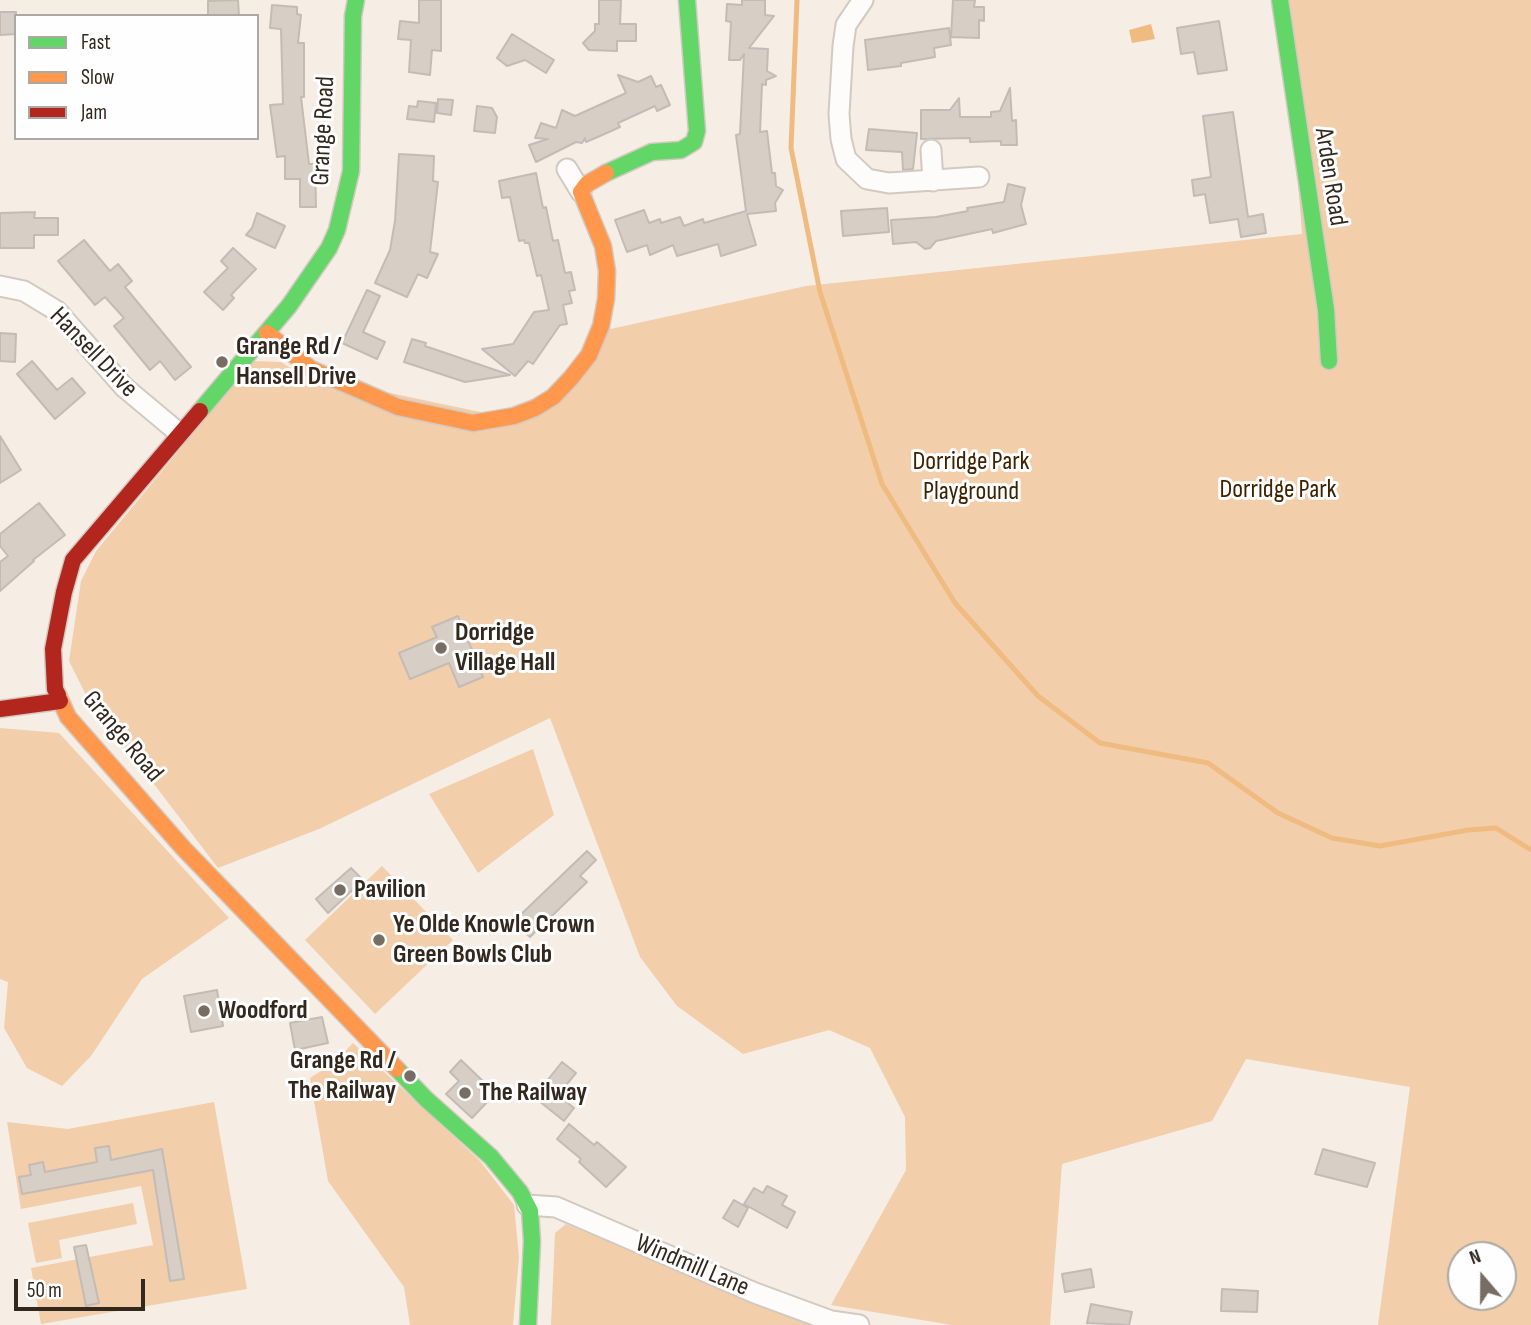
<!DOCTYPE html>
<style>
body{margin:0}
#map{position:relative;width:1531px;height:1325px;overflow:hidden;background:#f6ede5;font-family:"Sofia Sans Condensed",sans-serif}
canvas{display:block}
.legend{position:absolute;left:14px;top:14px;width:245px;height:126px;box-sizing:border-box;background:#fefefe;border:2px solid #aca8a4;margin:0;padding:9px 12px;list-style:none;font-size:21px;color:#32281e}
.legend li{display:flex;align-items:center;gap:14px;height:35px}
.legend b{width:35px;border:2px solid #aca8a4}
.north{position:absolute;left:1447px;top:1241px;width:70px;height:70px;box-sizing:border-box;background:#fefefe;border:2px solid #aca8a4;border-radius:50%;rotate:340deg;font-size:19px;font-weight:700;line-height:28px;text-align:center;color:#32281e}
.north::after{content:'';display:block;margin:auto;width:24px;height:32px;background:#776d64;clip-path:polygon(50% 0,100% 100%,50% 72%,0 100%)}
.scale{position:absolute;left:14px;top:1279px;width:131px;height:32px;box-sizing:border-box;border:4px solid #32281e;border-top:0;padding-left:9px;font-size:21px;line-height:24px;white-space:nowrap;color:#32281e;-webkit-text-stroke:5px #fefefe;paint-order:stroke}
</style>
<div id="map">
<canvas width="1531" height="1325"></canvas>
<ul class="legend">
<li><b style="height:9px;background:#63d668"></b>Fast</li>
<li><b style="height:9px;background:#ff974d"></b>Slow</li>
<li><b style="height:9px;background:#b3261e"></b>Jam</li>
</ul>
<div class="north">N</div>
<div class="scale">50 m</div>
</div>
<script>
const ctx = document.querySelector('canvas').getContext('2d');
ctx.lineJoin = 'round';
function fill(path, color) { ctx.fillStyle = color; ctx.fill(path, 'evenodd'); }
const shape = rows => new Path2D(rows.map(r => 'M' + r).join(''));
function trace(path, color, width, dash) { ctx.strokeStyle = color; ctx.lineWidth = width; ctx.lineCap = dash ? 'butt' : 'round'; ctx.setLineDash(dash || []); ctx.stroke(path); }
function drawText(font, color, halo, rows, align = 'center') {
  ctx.font = font + ' "Sofia Sans Condensed",sans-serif'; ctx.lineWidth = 6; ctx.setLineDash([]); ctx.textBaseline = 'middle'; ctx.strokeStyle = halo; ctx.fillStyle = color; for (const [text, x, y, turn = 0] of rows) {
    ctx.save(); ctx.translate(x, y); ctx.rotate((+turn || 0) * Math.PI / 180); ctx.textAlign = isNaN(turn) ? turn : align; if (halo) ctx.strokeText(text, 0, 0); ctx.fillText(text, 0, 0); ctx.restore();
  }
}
fill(shape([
 [1284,0,1531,0,1531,1325,1378,1325,1410,1087,1246,1059,1212,1121,1062,1164,1050,1325,952,1325,831,1305,906,1170,905,1117,870,1048,829,1030,743,1054,677,1006,640,957,550,718,319,829,218,868,86,695,69,661,81,581,96,551,253,361,281,362,300,374,523,421,606,330,806,286,1302,234],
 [1461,1255,1503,1255,1503,1297,1461,1297],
 [0,728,59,733,229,918,142,979,91,1056,62,1086,27,1068,4,1028,8,982,0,979],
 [533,749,554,815,478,873,429,794],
 [382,866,453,940,375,1014,305,940],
 [353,1043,480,1161,514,1205,519,1257,513,1325,410,1325,404,1287,328,1181,310,1078,334,1063],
 [214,1102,247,1289,41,1324,31,1268,153,1245,141,1186,21,1209,7,1122,68,1129],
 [133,1203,137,1224,59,1240,62,1258,36,1263,28,1223],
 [566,1224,811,1324,811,1325,551,1325,555,1233]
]), '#f2ceaa');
fill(shape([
 [1151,24,1155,39,1132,43,1129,30]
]), '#f0bb81');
trace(shape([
 [797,0,791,148,820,292,882,484,955,603,1038,696,1100,743,1208,763,1278,813,1332,838,1380,846,1468,830,1496,828,1531,850]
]), '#f0bb81', 5);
const building = shape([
 [238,0,239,16,208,16,208,1,238,0],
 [419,0,441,0,441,51,432,50,430,75,409,72,411,40,398,39,400,21,419,23,419,0],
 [599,0,621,0,620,24,636,24,636,41,617,41,617,51,589,50,583,43,595,31,595,24,599,24,599,0],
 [742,0,765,0,765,15,774,16,749,48,768,49,767,71,776,76,766,80,766,85,762,84,760,132,767,131,772,173,775,173,776,186,783,190,775,203,776,211,747,214,756,245,721,256,718,244,677,256,673,245,650,255,647,245,627,252,615,220,644,210,649,223,660,219,661,223,680,217,684,226,703,219,704,223,746,211,736,135,740,134,744,54,740,60,729,60,731,22,726,21,727,4,742,5,742,0],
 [953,0,975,0,974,7,984,7,984,21,979,20,979,38,951,37,953,0],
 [272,5,297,7,297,14,301,15,298,43,304,43,304,97,301,97,309,164,315,164,316,207,300,207,300,179,285,179,285,156,277,157,270,105,283,104,281,29,270,28,272,5],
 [0,12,16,12,16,34,0,35,0,12],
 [1219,21,1227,70,1198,74,1194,52,1181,54,1177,28,1219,21],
 [949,28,951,45,934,48,935,57,901,63,901,66,868,70,865,40,949,28],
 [512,34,554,60,546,73,525,60,507,66,497,58,512,34],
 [618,75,638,82,651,76,656,87,661,85,670,105,657,111,655,106,618,123,620,127,600,136,586,142,585,138,582,143,576,142,536,162,529,145,548,139,535,138,541,123,556,128,562,110,575,116,626,93,618,75],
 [1010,88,1012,121,1016,120,1017,145,1001,145,1001,141,970,142,970,138,921,139,921,110,950,110,959,98,960,117,991,117,991,112,1000,111,1010,88],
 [438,99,453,100,451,115,437,113,438,99],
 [418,101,436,103,434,122,407,119,409,106,417,107,418,101],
 [477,106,492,108,497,117,495,133,474,131,477,106],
 [1233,112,1248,217,1263,214,1266,233,1241,237,1238,219,1210,223,1205,194,1194,196,1192,180,1211,177,1203,116,1233,112],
 [869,129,917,133,913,169,903,170,902,152,866,150,869,129],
 [399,154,434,156,433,181,438,182,430,252,438,254,427,278,418,274,407,297,375,283,390,250,395,221,399,154],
 [536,173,543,208,546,207,553,241,558,240,565,273,571,272,575,290,569,291,572,303,563,305,567,324,560,325,533,364,528,361,515,376,482,349,513,344,534,312,549,310,541,275,537,276,529,243,525,243,524,240,519,241,510,197,502,198,499,181,536,173],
 [1008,184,1025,188,1021,205,1026,224,993,233,992,229,936,241,930,248,925,249,916,242,893,244,891,220,936,217,968,211,967,208,1004,202,1008,184],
 [887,208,889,232,843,236,841,211,887,208],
 [35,212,34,218,58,218,58,235,34,235,34,248,0,248,0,213,35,212],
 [257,213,285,226,275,248,246,235,252,228,257,213],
 [84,240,110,271,118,264,132,281,125,287,191,367,175,380,160,361,150,370,114,326,124,318,105,297,95,305,58,261,84,240],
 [233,248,256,269,231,295,234,298,223,310,204,292,228,268,221,261,233,248],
 [367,290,380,296,363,332,385,342,377,359,342,343,367,290],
 [0,333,16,334,15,362,0,361,0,333],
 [412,339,426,343,425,346,510,375,465,382,404,362,412,339],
 [32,361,57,390,72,378,85,393,55,419,17,374,32,361],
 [0,436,21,470,0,483,0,436],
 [39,503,65,535,33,560,34,561,0,591,0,562,8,556,0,546,0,534,39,503],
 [458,616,483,677,459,687,449,663,410,679,399,653,437,637,432,627,458,616],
 [587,851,596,860,580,876,587,882,530,937,514,921,587,851],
 [351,868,363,880,328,913,316,899,351,868],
 [217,990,223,1026,191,1032,184,996,217,990],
 [322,1017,328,1043,295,1050,290,1023,322,1017],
 [461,1060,486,1084,480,1090,490,1099,472,1118,446,1094,459,1081,450,1072,461,1060],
 [562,1062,576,1073,558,1095,574,1108,564,1121,534,1097,562,1062],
 [569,1124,594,1145,597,1142,626,1167,606,1187,579,1162,581,1159,557,1139,569,1124],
 [109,1146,111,1160,162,1149,184,1279,170,1281,153,1170,22,1194,19,1177,31,1175,29,1165,43,1162,45,1172,97,1162,95,1148,109,1146],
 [1323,1149,1375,1163,1367,1187,1315,1174,1323,1149],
 [767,1186,787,1196,782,1205,795,1212,787,1228,744,1204,754,1188,763,1193,767,1186],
 [734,1200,748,1208,738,1227,723,1218,734,1200],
 [86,1245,99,1303,86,1306,74,1247,86,1245],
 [1091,1269,1094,1287,1065,1292,1062,1274,1091,1269],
 [1222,1289,1258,1291,1257,1312,1221,1311,1222,1289],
 [1091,1304,1132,1312,1129,1325,1087,1323,1091,1304]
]);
fill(building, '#d7cec6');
trace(building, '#c4bcb4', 2);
const street = shape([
 [863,0,846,25,843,46,839,114,841,139,846,159,867,179,889,183,979,177],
 [931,150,933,181],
 [567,169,581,192],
 [0,286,24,291,57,311,124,387,179,433],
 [527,1205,556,1207,755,1293,831,1321,859,1325]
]);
const fast = shape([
 [1280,0,1326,310,1329,361],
 [606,173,652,152,681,150,694,142,697,131,687,0],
 [200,411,289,306,329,248,337,230,351,171,353,16,356,0],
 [397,1069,426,1099,491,1157,520,1192,530,1211,532,1241,528,1325]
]);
const slow = shape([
 [267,333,311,369,398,407,473,423,514,416,535,408,553,397,571,378,589,355,601,326,606,299,607,271,603,246,581,192,587,184,606,173],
 [58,695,68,717,184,849,397,1069]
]);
const jam = shape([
 [58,695,55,689,53,649,64,592,73,560,200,411],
 [0,709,60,701]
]);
trace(street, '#d2c9c1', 23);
trace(fast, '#d2c9c1', 19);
trace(slow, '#d2c9c1', 19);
trace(jam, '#d2c9c1', 19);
trace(street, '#fefcfb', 19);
trace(fast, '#63d668', 16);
trace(slow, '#ff974d', 16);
trace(jam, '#b3261e', 16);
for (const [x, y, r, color] of [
 [222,362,7,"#776d64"],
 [441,648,7,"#776d64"],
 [340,890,7,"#776d64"],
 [379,940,7,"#776d64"],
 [204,1011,7,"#776d64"],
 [410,1076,7,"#776d64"],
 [465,1093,7,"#776d64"]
]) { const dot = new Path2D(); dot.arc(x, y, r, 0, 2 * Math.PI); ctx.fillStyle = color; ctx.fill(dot); trace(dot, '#fefefe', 2.5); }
drawText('26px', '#32281e', '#fefefe', [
 ["Grange Road",324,131,-87],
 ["Arden Road",1330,177,81],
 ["Hansell Drive",93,353,46],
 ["Grange Road",122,737,50],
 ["Windmill Lane",692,1266,23]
]);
drawText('bold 26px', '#32281e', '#fefefe', [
 ["Grange Rd /",236,347],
 ["Hansell Drive",236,377],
 ["Dorridge",455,633],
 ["Village Hall",455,663],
 ["Pavilion",354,890],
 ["Ye Olde Knowle Crown",393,925],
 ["Green Bowls Club",393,955],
 ["Woodford",218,1011],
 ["Grange Rd /",396,1061,"right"],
 ["The Railway",396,1091,"right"],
 ["The Railway",479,1093]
], 'left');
drawText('26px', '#3e2200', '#fefefe', [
 ["Dorridge Park",971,462],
 ["Playground",971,492],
 ["Dorridge Park",1278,490]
]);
</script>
